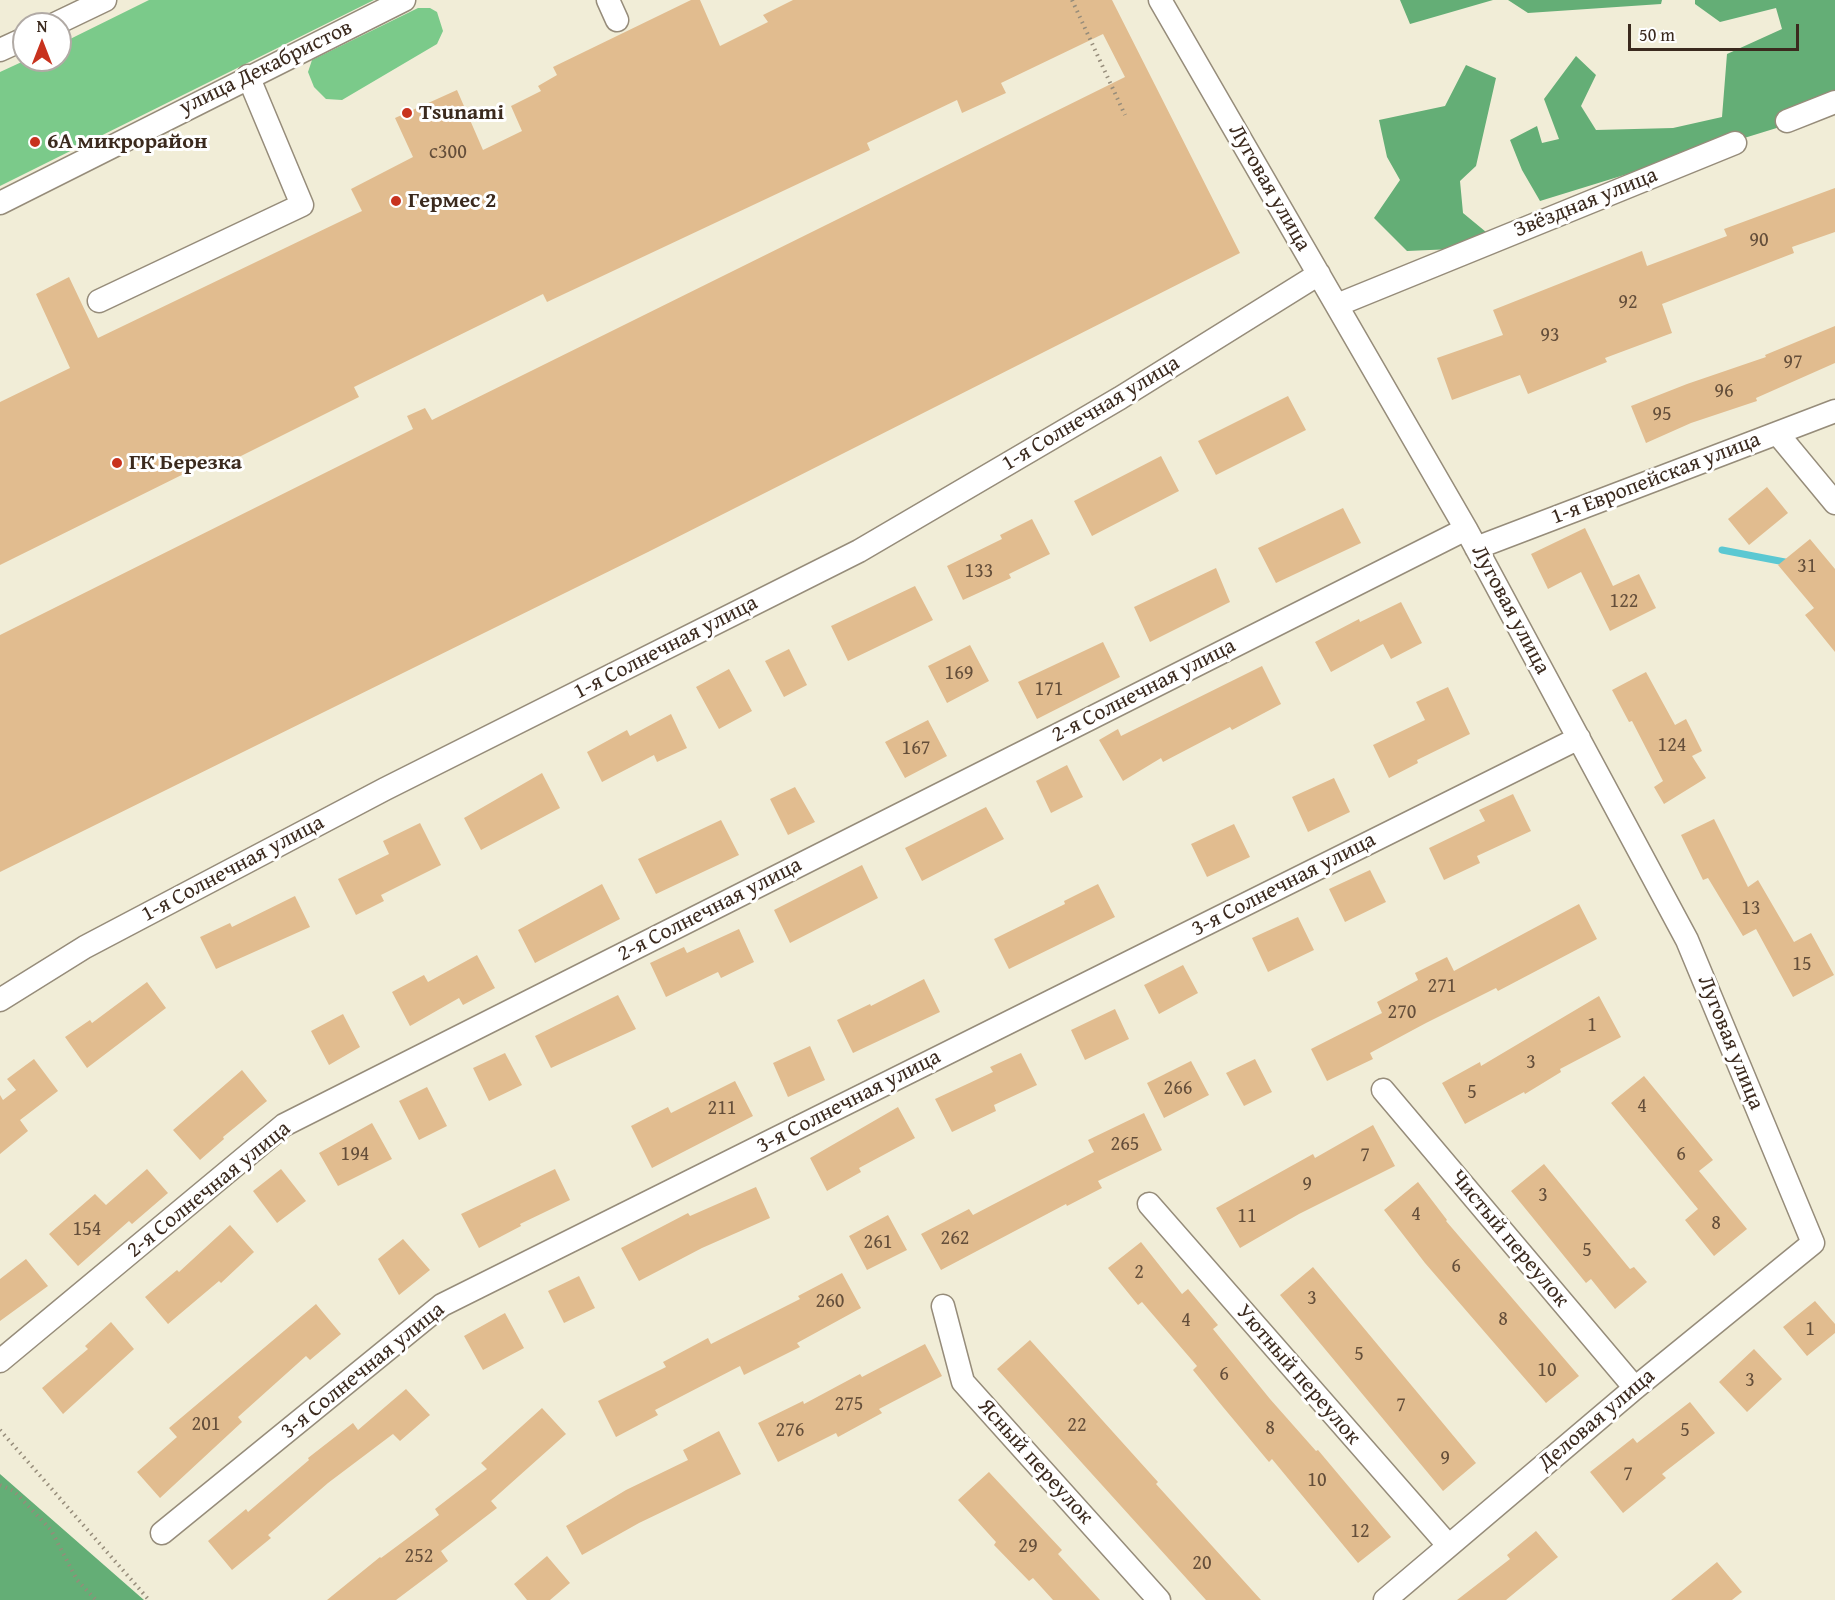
<!DOCTYPE html>
<meta charset="utf-8">
<style>
body{margin:0}
#map{position:relative;width:1835px;height:1600px;overflow:hidden;background:#f1edd7;font-family:"Gentium Book Plus",serif}
canvas{display:block}
.north{position:absolute;left:12px;top:12px;width:60px;height:60px;box-sizing:border-box;background:#fff;border:2px solid #b1aaa5;border-radius:50%;rotate:0deg;font-size:16px;font-weight:700;line-height:24px;text-align:center;color:#3b2a1e}
.north::after{content:'';display:block;margin:auto;width:21px;height:27px;background:#c8321e;clip-path:polygon(50% 0,100% 100%,50% 72%,0 100%)}
.scale{position:absolute;left:1628px;top:24px;width:171px;height:27px;box-sizing:border-box;border:3px solid #3b2a1e;border-top:0;padding-left:8px;font-size:18px;line-height:21px;white-space:nowrap;color:#3b2a1e;-webkit-text-stroke:4px #fff;paint-order:stroke}
</style>
<div id="map">
<canvas width="1835" height="1600"></canvas>
<div class="north">N</div>
<div class="scale">50 m</div>
</div>
<script>
const ctx = document.querySelector('canvas').getContext('2d');
ctx.lineJoin = 'round';
function fill(path, color) { ctx.fillStyle = color; ctx.fill(path, 'evenodd'); }
const shape = rows => new Path2D(rows.map(r => 'M' + r).join(''));
function trace(path, color, width, dash) { ctx.strokeStyle = color; ctx.lineWidth = width; ctx.lineCap = dash ? 'butt' : 'round'; ctx.setLineDash(dash || []); ctx.stroke(path); }
function drawText(font, color, halo, rows, align = 'center') {
  ctx.font = font + ' "Gentium Book Plus",serif'; ctx.lineWidth = 6; ctx.setLineDash([]); ctx.textBaseline = 'middle'; ctx.strokeStyle = halo; ctx.fillStyle = color; for (const [text, x, y, turn = 0] of rows) {
    ctx.save(); ctx.translate(x, y); ctx.rotate((+turn || 0) * Math.PI / 180); ctx.textAlign = isNaN(turn) ? turn : align; if (halo) ctx.strokeText(text, 0, 0); ctx.fillText(text, 0, 0); ctx.restore();
  }
}
fill(shape([
 [149,0,374,0,0,186,0,72,26,60,60,60,60,44],
 [418,8,430,8,437,12,443,31,437,44,342,100,326,99,314,87,308,72,312,60]
]), '#7bca8a');
fill(shape([
 [1400,0,1493,0,1410,24],
 [1508,0,1662,0,1661,4,1528,13],
 [1695,0,1835,0,1835,110,1540,201,1522,170,1510,140,1537,126,1542,143,1559,139,1544,99,1576,56,1596,75,1581,106,1596,130,1673,128,1722,117,1727,54,1782,29,1776,8,1720,22,1695,4],
 [1466,65,1496,78,1476,166,1460,181,1463,213,1486,232,1453,249,1407,251,1374,218,1400,180,1387,157,1379,120,1445,106],
 [0,1474,144,1600,0,1600]
]), '#64ae76');
trace(shape([
 [1722,550,1790,563]
]), '#5bc8d2', 7);
fill(shape([
 [691,0,700,0,720,46,768,22,763,15,793,0,1112,0,1240,253,648,552,0,872,0,635,413,429,407,416,425,408,432,420,1125,77,1103,34,1001,83,1006,93,962,113,957,100,867,143,870,150,547,302,543,294,354,387,359,397,225,464,222,455,0,565,0,402,70,368,36,294,69,277,98,338,362,211,351,189,413,157,395,118,457,90,483,150,522,131,511,106,541,91,538,86,557,75,553,67],
 [1835,188,1835,232,1792,247,1794,253,1662,304,1672,333,1605,358,1607,362,1528,394,1520,375,1452,400,1437,358,1503,335,1493,310,1642,251,1647,266,1727,236,1724,229],
 [1835,326,1835,363,1756,398,1757,401,1691,423,1646,443,1631,406,1687,384,1766,357,1765,355],
 [1288,396,1306,430,1216,475,1198,441],
 [1161,456,1179,491,1092,536,1074,501],
 [1767,487,1788,513,1749,545,1728,519],
 [1343,508,1361,543,1276,583,1258,548],
 [1032,519,1050,554,1009,574,1011,578,963,600,947,566,1002,539,1000,535],
 [1585,528,1613,586,1639,574,1656,608,1610,631,1581,572,1548,589,1531,554],
 [1810,539,1835,569,1835,652,1805,615,1814,608,1778,565],
 [1216,568,1230,602,1150,642,1134,607],
 [915,586,933,620,848,661,831,626],
 [1401,602,1422,643,1391,659,1383,644,1331,672,1315,642,1359,619,1360,622],
 [1103,642,1120,677,1037,719,1018,682],
 [970,645,989,681,947,703,928,666],
 [789,649,807,685,784,697,765,661],
 [1262,666,1281,704,1232,730,1230,727,1163,762,1161,758,1123,781,1099,740,1118,729,1121,736],
 [729,669,752,711,719,729,696,687],
 [1646,672,1675,725,1686,719,1702,751,1692,756,1706,778,1664,804,1654,787,1663,781,1632,721,1629,722,1612,690],
 [1448,687,1470,734,1417,760,1418,763,1389,778,1373,745,1425,720,1416,702],
 [671,714,687,748,657,762,654,755,602,782,587,752,627,730,630,736],
 [928,720,947,756,905,778,885,742],
 [1067,765,1083,797,1051,813,1036,781],
 [542,773,560,808,481,850,464,818],
 [1334,778,1350,812,1308,832,1292,797],
 [795,787,815,822,788,835,770,799],
 [1513,794,1531,831,1477,856,1480,863,1444,880,1429,848,1485,821,1479,810],
 [986,807,1004,839,922,881,905,848],
 [1714,819,1748,887,1758,880,1794,942,1811,933,1834,975,1793,997,1756,929,1743,936,1708,878,1703,880,1681,835],
 [721,820,739,855,656,894,638,859],
 [420,823,441,865,381,895,384,901,356,915,338,879,389,854,383,841],
 [1234,824,1250,857,1207,877,1191,844],
 [862,865,878,898,790,943,774,910],
 [1370,870,1386,902,1345,922,1329,889],
 [602,884,620,919,535,963,518,930],
 [1098,884,1115,917,1009,969,994,939,1065,904,1064,901],
 [295,896,310,927,216,969,200,937,230,923,232,927],
 [1579,904,1597,939,1498,991,1496,988,1426,1023,1370,1053,1373,1059,1327,1081,1311,1049,1382,1013,1377,1002,1418,980,1415,973,1447,957,1454,971],
 [1298,917,1314,950,1268,972,1252,938],
 [739,929,754,962,721,978,718,972,666,997,650,963,684,947,687,953],
 [477,955,495,988,463,1005,459,998,410,1026,392,992,424,975,428,982],
 [1183,965,1198,993,1159,1014,1144,985],
 [924,979,940,1012,853,1053,837,1020,870,1004,871,1006],
 [147,982,166,1008,87,1068,65,1037,90,1020,92,1023],
 [618,995,636,1029,551,1068,535,1036],
 [1599,996,1621,1037,1560,1069,1561,1072,1525,1094,1524,1092,1465,1124,1442,1083,1480,1062,1481,1066],
 [1115,1009,1129,1039,1085,1060,1071,1030],
 [343,1014,360,1047,329,1065,311,1031],
 [810,1046,825,1080,788,1097,773,1063],
 [505,1053,522,1085,489,1101,473,1068],
 [1021,1053,1037,1085,994,1105,996,1111,952,1132,935,1099,993,1072,990,1067],
 [34,1059,58,1091,20,1120,28,1131,0,1154,0,1095,3,1100,16,1090,7,1079],
 [1255,1059,1272,1092,1244,1106,1226,1073],
 [1191,1061,1209,1095,1164,1118,1147,1083],
 [242,1070,267,1101,223,1137,224,1139,200,1160,173,1130],
 [1644,1076,1713,1160,1699,1171,1747,1229,1714,1256,1685,1220,1698,1209,1611,1103],
 [735,1081,753,1116,652,1168,631,1126,668,1107,671,1113],
 [427,1087,447,1126,419,1140,399,1101],
 [898,1107,915,1138,859,1168,861,1172,827,1191,810,1158],
 [1144,1113,1162,1150,1098,1181,1102,1188,1067,1206,1066,1204,941,1270,921,1234,969,1209,973,1215,1094,1152,1088,1140],
 [372,1123,392,1159,338,1186,319,1153],
 [1373,1125,1395,1166,1299,1214,1240,1248,1216,1208,1313,1154,1315,1158],
 [1544,1164,1630,1269,1634,1267,1647,1282,1615,1309,1591,1279,1586,1283,1511,1191],
 [147,1169,168,1193,132,1224,129,1221,78,1266,49,1234,95,1194,106,1205],
 [281,1169,306,1201,277,1223,253,1191],
 [555,1169,570,1200,520,1224,521,1226,479,1248,461,1214],
 [1418,1182,1447,1220,1446,1221,1579,1376,1546,1403,1425,1263,1384,1210],
 [756,1187,770,1218,702,1248,639,1281,621,1248,688,1213,690,1216],
 [888,1215,907,1250,867,1270,849,1236],
 [230,1225,254,1252,221,1283,219,1281,168,1324,145,1297,177,1270,179,1272],
 [403,1239,430,1270,399,1295,378,1259],
 [1141,1242,1182,1294,1188,1289,1218,1325,1213,1329,1270,1399,1316,1451,1318,1450,1391,1537,1358,1563,1272,1459,1269,1462,1223,1407,1193,1370,1197,1366,1142,1302,1138,1305,1108,1268],
 [26,1259,48,1286,0,1321,0,1279],
 [1313,1267,1476,1463,1443,1491,1280,1295],
 [842,1273,861,1308,797,1343,800,1347,744,1375,740,1366,655,1410,658,1415,616,1437,598,1401,666,1367,663,1362,708,1338,711,1344,800,1299,798,1296],
 [579,1276,595,1308,564,1323,548,1291],
 [1815,1301,1835,1324,1835,1333,1807,1356,1783,1327],
 [316,1304,341,1334,310,1360,306,1356,238,1417,242,1422,160,1498,137,1472,177,1437,169,1428],
 [505,1313,524,1348,483,1370,464,1336],
 [111,1322,134,1349,63,1414,42,1388,88,1349,85,1346],
 [1030,1340,1158,1482,1156,1484,1261,1600,1206,1600,997,1369],
 [925,1344,942,1376,879,1409,882,1413,838,1437,836,1433,778,1462,758,1423,803,1401,804,1404,860,1374,862,1377],
 [1754,1349,1782,1379,1747,1412,1719,1382],
 [406,1389,430,1415,400,1441,393,1434,328,1483,268,1535,271,1538,232,1570,208,1541,246,1509,248,1512,309,1460,308,1458,353,1423,358,1430],
 [1690,1402,1715,1433,1662,1474,1666,1478,1623,1513,1590,1472,1633,1438,1637,1443],
 [542,1408,566,1434,491,1501,497,1508,441,1551,448,1561,396,1600,327,1600,380,1557,381,1558,439,1515,435,1509,487,1469,481,1463],
 [719,1431,741,1474,639,1523,582,1555,566,1526,626,1490,688,1460,683,1450],
 [989,1472,1062,1550,1058,1554,1100,1600,1053,1600,1033,1578,1029,1581,994,1545,996,1542,958,1500],
 [1536,1531,1558,1557,1506,1600,1457,1600,1510,1559,1507,1555],
 [547,1556,570,1583,550,1600,527,1600,514,1584],
 [1717,1562,1742,1592,1732,1600,1671,1600]
]), '#e1bc8f');
const minor = shape([
 [608,0,617,20],
 [1160,0,1466,529,1687,940,1813,1243,1635,1388,1385,1600],
 [55,24,105,0],
 [0,50,24,39],
 [1787,121,1835,102],
 [0,203,404,0],
 [99,301,302,205,248,76],
 [1337,305,1735,143],
 [1777,433,1835,503],
 [1476,548,1835,411],
 [0,1000,85,947,385,789,859,551,1120,398,1319,274],
 [1383,1090,1635,1388],
 [1149,1204,1448,1545],
 [943,1306,963,1382,1159,1600],
 [0,1361,284,1125,1466,529],
 [162,1533,442,1305,1579,738]
]);
trace(minor, '#968c7a', 25);
trace(shape([
 [1072,0,1125,115],
 [0,1430,149,1600],
 [0,1485,14,1491,51,1530,77,1580,96,1600]
]), '#968c7a', 4, [1.5, 4.5]);
trace(minor, '#fff', 22);
for (const [x, y, r, color] of [
 [407,113,6,"#c8321e"],
 [35,142,6,"#c8321e"],
 [396,201,6,"#c8321e"],
 [117,463,6,"#c8321e"]
]) { const dot = new Path2D(); dot.arc(x, y, r, 0, 2 * Math.PI); ctx.fillStyle = color; ctx.fill(dot); trace(dot, '#fff', 2); }
drawText('20px', '#644e3a', null, [
 ["с300",448,153],
 ["90",1759,241],
 ["92",1628,303],
 ["93",1550,336],
 ["97",1793,363],
 ["96",1724,392],
 ["95",1662,415],
 ["31",1807,567],
 ["133",979,572],
 ["122",1624,602],
 ["169",959,674],
 ["171",1049,690],
 ["124",1672,746],
 ["167",916,749],
 ["13",1751,909],
 ["15",1802,965],
 ["271",1442,987],
 ["270",1402,1013],
 ["1",1592,1026],
 ["3",1531,1063],
 ["266",1178,1089],
 ["5",1472,1093],
 ["4",1642,1107],
 ["211",722,1109],
 ["265",1125,1145],
 ["194",355,1155],
 ["6",1681,1155],
 ["7",1365,1156],
 ["9",1307,1185],
 ["3",1543,1196],
 ["4",1416,1215],
 ["11",1247,1217],
 ["8",1716,1224],
 ["154",87,1230],
 ["262",955,1239],
 ["261",878,1243],
 ["5",1587,1251],
 ["6",1456,1267],
 ["2",1139,1273],
 ["3",1312,1299],
 ["260",830,1302],
 ["8",1503,1320],
 ["4",1186,1321],
 ["1",1810,1330],
 ["5",1359,1355],
 ["10",1547,1371],
 ["6",1224,1375],
 ["3",1750,1381],
 ["275",849,1405],
 ["7",1401,1406],
 ["201",206,1425],
 ["22",1077,1426],
 ["8",1270,1429],
 ["276",790,1431],
 ["5",1685,1431],
 ["9",1445,1459],
 ["7",1628,1475],
 ["10",1317,1481],
 ["12",1360,1532],
 ["29",1028,1547],
 ["252",419,1557],
 ["20",1202,1564]
]);
drawText('22px', '#3b2a1e', '#fff', [
 ["улица Декабристов",266,68,-26],
 ["Луговая улица",1269,188,60],
 ["Звёздная улица",1586,203,-22],
 ["1-я Солнечная улица",1091,414,-31],
 ["1-я Европейская улица",1656,479,-21],
 ["Луговая улица",1510,610,62],
 ["1-я Солнечная улица",666,648,-27],
 ["2-я Солнечная улица",1144,691,-27],
 ["1-я Солнечная улица",233,869,-28],
 ["3-я Солнечная улица",1284,885,-27],
 ["2-я Солнечная улица",710,910,-27],
 ["Луговая улица",1730,1043,68],
 ["3-я Солнечная улица",849,1102,-27],
 ["2-я Солнечная улица",209,1190,-39],
 ["Чистый переулок",1509,1239,50],
 ["3-я Солнечная улица",363,1371,-39],
 ["Уютный переулок",1298,1375,49],
 ["Деловая улица",1597,1420,-40],
 ["Ясный переулок",1035,1462,48]
]);
drawText('bold 22px', '#3b2a1e', '#fff', [
 ["Tsunami",419,113],
 ["6А микрорайон",47,142],
 ["Гермес 2",408,201],
 ["ГК Березка",129,463]
], 'left');
</script>
